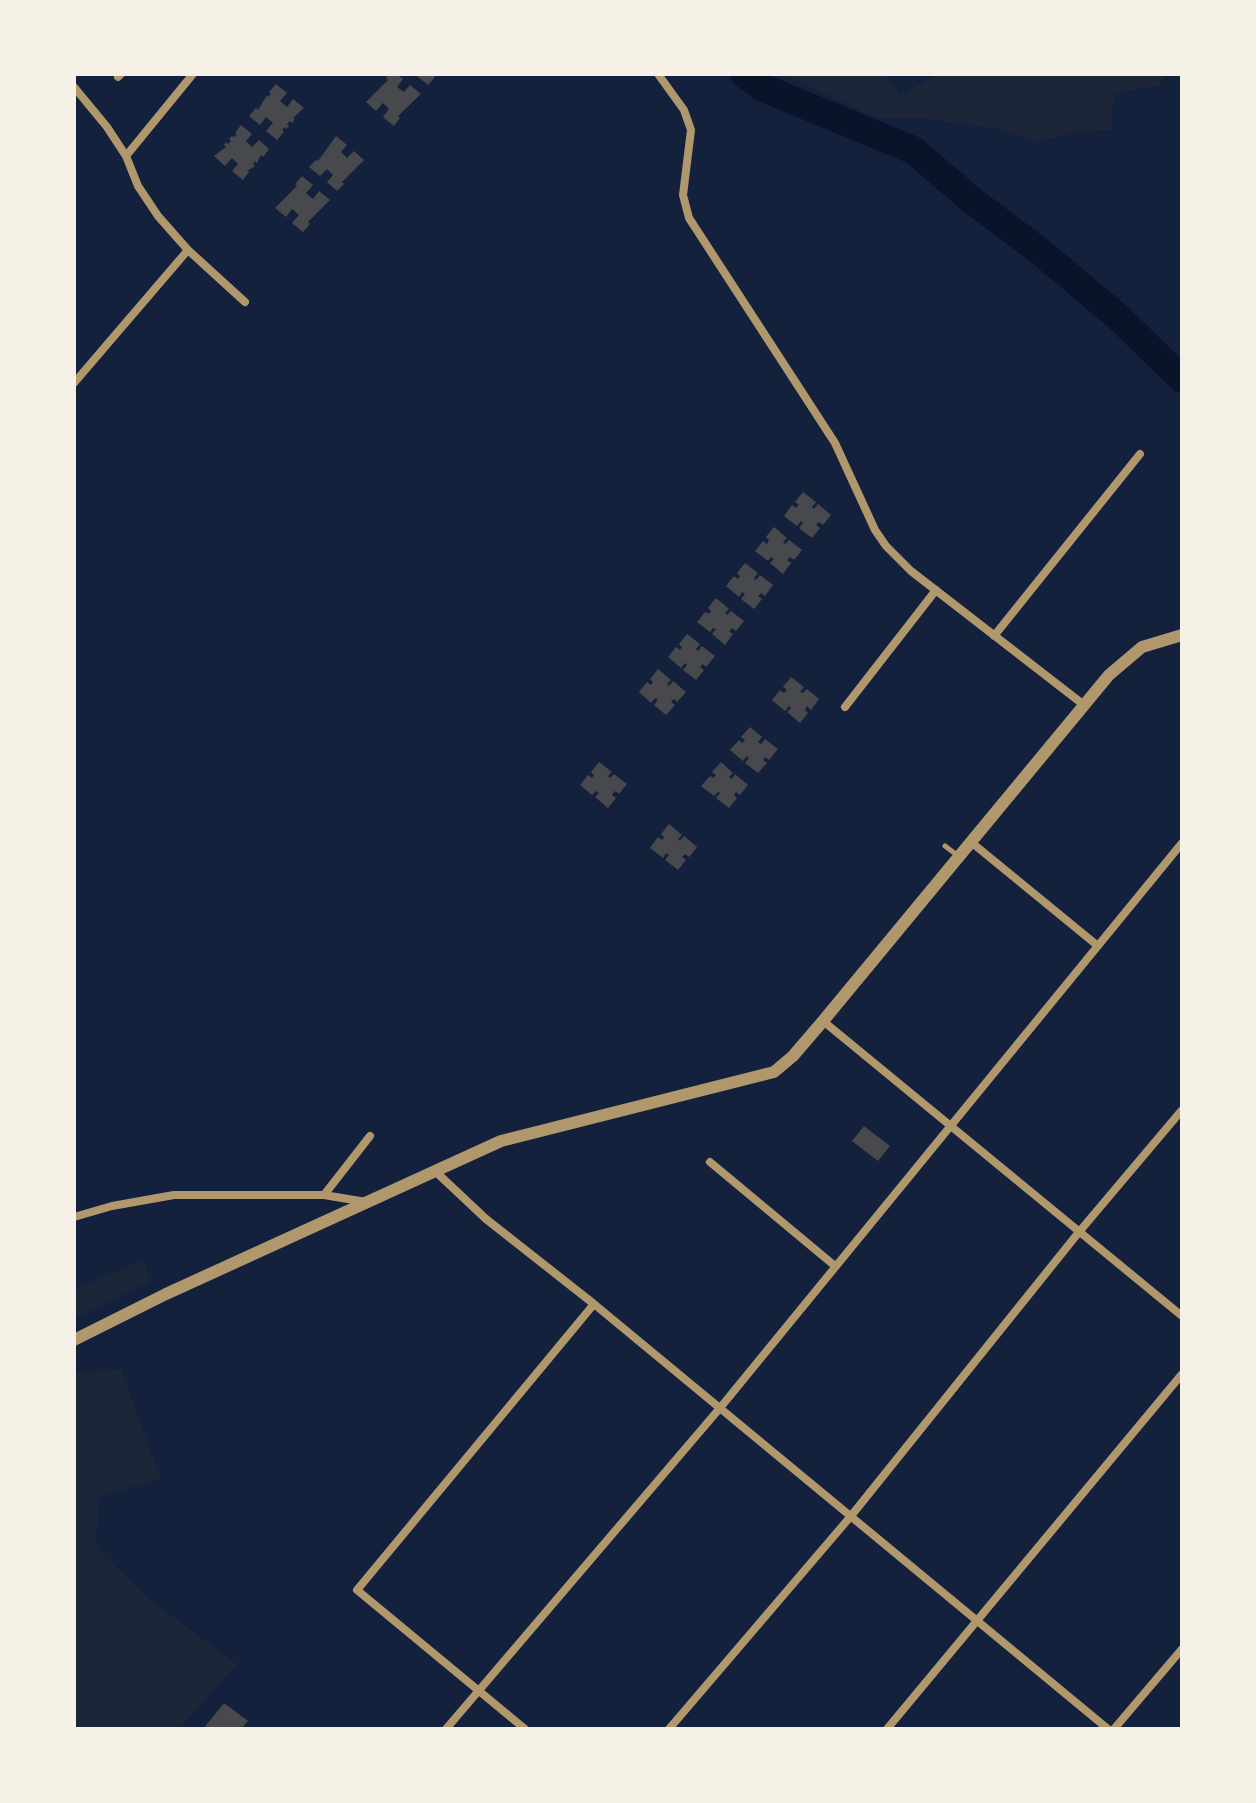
<!DOCTYPE html>
<style>
body{margin:0}
#map{position:relative;width:1256px;height:1803px;overflow:hidden;background:#14213d;font-family:Georgia,serif}
canvas{display:block}
.frame{position:absolute;inset:0;border:76px solid #f6f1e7;pointer-events:none}
</style>
<div id="map">
<canvas width="1256" height="1803"></canvas>
<div class="frame"></div>
</div>
<script>
const ctx = document.querySelector('canvas').getContext('2d');
ctx.lineJoin = 'round';
function fill(path, color) { ctx.fillStyle = color; ctx.fill(path, 'evenodd'); }
const shape = rows => new Path2D(rows.map(r => 'M' + r).join(''));
function trace(path, color, width, dash) { ctx.strokeStyle = color; ctx.lineWidth = width; ctx.lineCap = dash ? 'butt' : 'round'; ctx.setLineDash(dash || []); ctx.stroke(path); }
fill(shape([
 [782,74,884,74,900,96,938,74,1165,74,1160,85,1114,94,1111,130,1075,132,1037,142,993,128,920,118,878,118],
 [142,1260,151,1281,74,1318,74,1289],
 [121,1370,161,1479,100,1496,96,1541,104,1556,148,1598,237,1664,179,1729,74,1729,74,1373]
]), '#1d2539');
trace(shape([
 [744,74,761,87,913,150,974,202,1042,253,1118,317,1182,379]
]), '#0b132b', 28);
fill(shape([
 [389,74,397,74,403,79,397,87,404,92,410,85,421,94,398,116,400,118,394,126,383,117,389,109,383,103,376,111,366,102,388,80,386,78],
 [419,74,434,74,435,77,428,85,417,76],
 [276,84,287,93,280,101,287,107,293,99,304,108,293,118,295,119,292,123,290,121,287,124,289,126,286,129,285,127,282,130,284,132,277,140,266,131,273,123,266,117,260,125,249,116,256,108,258,110,267,95,268,97,271,94,269,92],
 [241,125,252,134,246,141,252,147,259,140,269,149,263,157,261,155,257,163,255,161,253,164,255,166,247,171,249,172,243,180,232,171,238,164,232,158,225,166,214,156,226,147,224,145,226,142,228,144,231,141,229,139,232,136,234,137,237,134,235,133],
 [336,136,347,145,341,152,347,158,354,151,364,160,342,182,344,184,337,191,327,182,333,175,327,169,320,176,309,167,316,160,318,161],
 [302,176,313,185,306,193,313,199,319,191,330,200,308,222,310,224,303,232,292,223,299,215,292,209,286,217,275,208,297,186,295,184],
 [803,492,816,502,812,507,814,509,818,504,831,515,823,525,819,522,816,525,820,528,812,538,799,528,803,523,801,521,797,526,784,516,792,505,796,508,799,505,795,502],
 [774,527,787,538,783,542,785,544,789,540,802,550,794,560,790,557,787,560,791,563,783,574,770,563,774,559,771,557,768,561,755,551,763,541,767,544,769,540,766,537],
 [745,563,758,573,754,578,756,580,760,575,773,585,765,596,761,593,758,596,762,599,754,609,741,599,745,594,742,592,739,597,726,586,734,576,738,579,740,576,737,573],
 [716,598,729,609,725,613,727,615,731,611,744,621,736,631,732,628,729,631,733,634,725,645,712,634,716,629,713,628,710,632,697,622,705,612,709,614,711,611,708,608],
 [687,634,700,644,696,649,698,651,702,646,715,656,706,667,703,664,700,667,704,670,696,680,683,670,687,665,685,663,681,668,668,657,676,647,680,650,682,647,679,644],
 [658,669,671,680,667,684,669,686,673,681,686,692,677,702,674,699,671,702,675,705,666,715,654,705,658,700,655,698,651,703,639,692,647,682,651,685,653,682,650,679],
 [791,677,804,687,800,692,803,693,807,689,819,699,811,710,807,706,805,710,808,713,800,723,787,712,791,708,789,706,785,711,772,700,780,690,784,693,787,690,783,687],
 [750,727,762,737,758,742,761,744,765,739,778,749,769,760,765,757,763,760,767,763,758,773,745,763,749,758,747,756,743,761,730,750,739,740,742,743,745,740,741,737],
 [599,762,612,772,608,776,610,778,614,774,627,784,619,794,615,791,612,795,616,798,608,808,595,797,599,793,596,791,592,795,580,785,588,775,592,778,594,775,591,772],
 [721,762,733,773,729,777,732,779,735,774,748,785,740,795,736,792,734,795,737,798,729,808,716,798,720,793,718,792,714,796,701,786,710,776,713,778,716,775,712,772],
 [669,824,682,835,678,839,680,841,684,836,697,847,689,857,685,854,682,857,686,860,678,870,665,860,669,855,666,853,663,858,650,848,658,837,662,840,664,837,661,834],
 [864,1126,890,1146,878,1161,852,1141],
 [224,1703,248,1721,241,1729,203,1729]
]), '#48494c');
trace(shape([
 [945,846,957,855]
]), '#b1986c', 5);
trace(shape([
 [658,74,684,110,691,130,683,195,689,218,835,443,875,530,886,546,911,571,1084,705],
 [118,77,121,74],
 [74,87,107,127,126,156,138,186,158,216,188,250,245,302],
 [126,156,193,74],
 [74,383,188,250],
 [994,636,1140,454],
 [845,707,936,590],
 [971,842,1098,946],
 [823,1021,1182,1316],
 [710,1162,835,1266],
 [436,1172,486,1219,594,1304,1108,1729],
 [324,1195,370,1136],
 [74,1217,112,1206,174,1195,324,1195,366,1202],
 [446,1729,720,1408,1182,843],
 [525,1729,357,1590,594,1304],
 [669,1729,851,1516,1079,1232,1182,1110],
 [887,1729,1182,1374],
 [1114,1729,1182,1649]
]), '#b1986c', 8);
trace(shape([
 [74,1340,166,1294,501,1141,774,1072,793,1056,823,1021,1109,675,1142,647,1182,635]
]), '#b1986c', 12);
</script>
